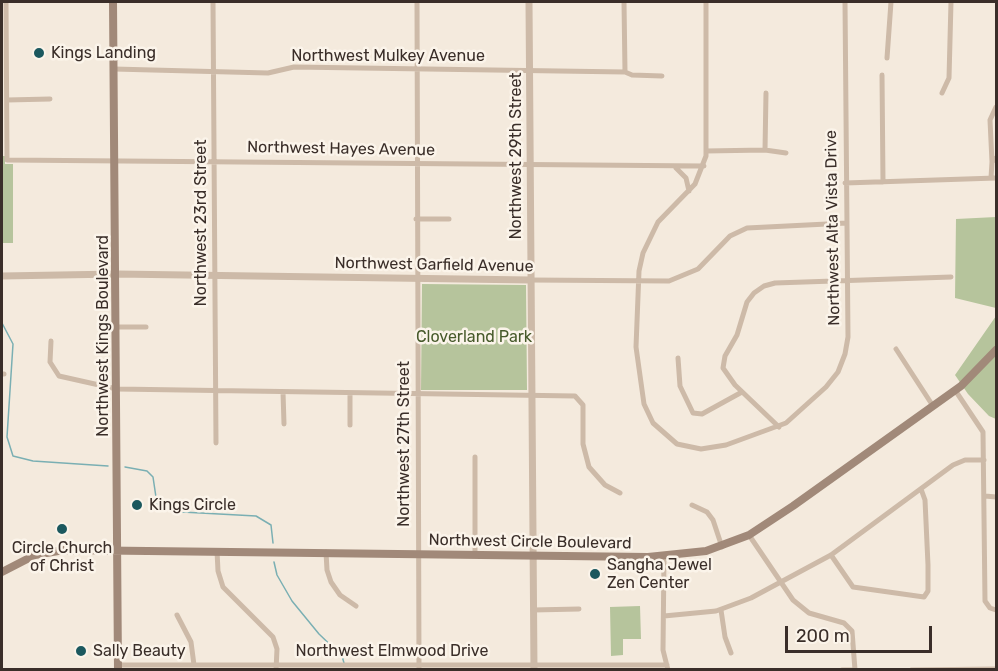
<!DOCTYPE html>
<style>
body{margin:0}
#map{position:relative;width:998px;height:671px;overflow:hidden;background:#f4eadd;font-family:Rubik,sans-serif}
canvas{display:block}
.frame{position:absolute;inset:0;border:3px solid #3a2e29;pointer-events:none}
.scale{position:absolute;left:785px;top:626px;width:147px;height:27px;box-sizing:border-box;border:3px solid #3a2e29;border-top:0;padding-left:8px;font-size:18px;line-height:21px;white-space:nowrap;color:#3a2e29;-webkit-text-stroke:4px #fbf4ea;paint-order:stroke}
</style>
<div id="map">
<canvas width="998" height="671"></canvas>
<div class="frame"></div>
<div class="scale">200 m</div>
</div>
<script>
const ctx = document.querySelector('canvas').getContext('2d');
ctx.lineJoin = 'round';
function fill(path, color) { ctx.fillStyle = color; ctx.fill(path, 'evenodd'); }
const shape = rows => new Path2D(rows.map(r => 'M' + r).join(''));
function trace(path, color, width, dash) { ctx.strokeStyle = color; ctx.lineWidth = width; ctx.lineCap = dash ? 'butt' : 'round'; ctx.setLineDash(dash || []); ctx.stroke(path); }
function drawText(font, color, halo, rows, align = 'center') {
  ctx.font = font + ' Rubik,sans-serif'; ctx.lineWidth = 5; ctx.setLineDash([]); ctx.textBaseline = 'middle'; ctx.strokeStyle = halo; ctx.fillStyle = color; for (const [text, x, y, turn = 0] of rows) {
    ctx.save(); ctx.translate(x, y); ctx.rotate((+turn || 0) * Math.PI / 180); ctx.textAlign = isNaN(turn) ? turn : align; if (halo) ctx.strokeText(text, 0, 0); ctx.fillText(text, 0, 0); ctx.restore();
  }
}
fill(shape([
 [2,156,5,156,5,164,13,164,13,243,2,243],
 [996,217,996,308,955,298,956,219],
 [422,284,526,285,527,390,421,390],
 [996,316,996,419,989,416,968,394,955,375],
 [640,606,641,639,623,639,623,655,611,656,610,607]
]), '#b6c49c');
trace(shape([
 [2,323,13,344,7,437,13,456,33,461,108,466],
 [125,467,147,471,153,477,157,504,182,512,256,516,271,525,273,543],
 [274,562,277,575,292,601,319,634,342,656,344,663]
]), '#7aafb3', 1.5);
trace(shape([
 [6,2,7,160,704,166],
 [213,2,216,443],
 [417,2,419,670],
 [624,2,625,72],
 [706,2,706,156,695,184,658,222,643,253,639,271,636,347,644,404,653,423,677,444,701,449,726,445,786,423,826,387,838,372,845,354,848,337,845,2],
 [887,58,891,2],
 [114,69,268,73,294,67,625,72,632,75,662,76],
 [882,75,883,182],
 [942,93,949,78,951,2],
 [7,100,50,99],
 [765,150,766,93],
 [706,151,765,150,786,153],
 [992,162,990,120,996,107],
 [676,168,686,178,689,191],
 [991,178,992,162,996,158],
 [845,183,996,178],
 [416,219,449,219],
 [530,280,669,281,698,269,730,236,747,228,847,223],
 [117,327,146,327],
 [51,341,50,362,59,376,117,389,575,396,583,405,583,444,589,467,605,485,620,493],
 [896,349,933,406],
 [678,358,680,386,693,413,702,414,742,392],
 [2,374,4,374],
 [955,390,983,432,985,601,990,608,996,610],
 [283,392,284,424],
 [350,393,350,425],
 [779,427,735,385,723,368,725,356,737,335,747,302,754,293,764,286,775,283,951,277],
 [475,457,475,555],
 [985,496,996,497],
 [692,505,707,512,713,520,722,547],
 [749,535,793,600,809,613,844,623,852,631,855,670],
 [217,551,218,571,223,587,273,637,277,649,276,670],
 [326,552,327,570,331,582,340,595,356,606],
 [831,555,853,587,924,597,928,591,928,565,925,500,921,489],
 [664,557,663,650,668,670],
 [533,610,579,609],
 [721,610,725,637,731,653],
 [177,615,191,642,194,665],
 [664,616,716,611,751,598,831,555,953,465,965,460,984,460],
 [118,665,667,665],
 [842,670,855,670],
 [911,670,996,669]
]), '#cdbaa8', 5);
trace(shape([
 [529,2,534,670],
 [2,276,117,274,530,280]
]), '#cdbaa8', 7);
trace(shape([
 [113,2,118,670],
 [2,572,35,555,64,550,648,557,706,551,749,535,793,506,961,386,996,350]
]), '#a18979', 8);
for (const [x, y, r, color] of [
 [39,53,6,"#1b585e"],
 [137,505,6,"#1b585e"],
 [62,529,6,"#1b585e"],
 [595,574,6,"#1b585e"],
 [81,651,6,"#1b585e"]
]) { const dot = new Path2D(); dot.arc(x, y, r, 0, 2 * Math.PI); ctx.fillStyle = color; ctx.fill(dot); trace(dot, '#fbf4ea', 2); }
drawText('16px', '#3a2e29', '#fbf4ea', [
 ["Kings Landing",51,53],
 ["Kings Circle",149,505],
 ["Circle Church",62,548,"center"],
 ["of Christ",62,566,"center"],
 ["Sangha Jewel",607,565],
 ["Zen Center",607,583],
 ["Sally Beauty",93,651]
], 'left');
drawText('16px', '#3a2e29', '#fbf4ea', [
 ["Northwest Mulkey Avenue",388,56],
 ["Northwest Hayes Avenue",341,149,1],
 ["Northwest 29th Street",516,156,-90],
 ["Northwest 23rd Street",201,223,-90],
 ["Northwest Alta Vista Drive",833,228,-91],
 ["Northwest Garfield Avenue",434,265,1],
 ["Northwest Kings Boulevard",103,336,-90],
 ["Northwest 27th Street",404,444,-90],
 ["Northwest Circle Boulevard",530,542,1],
 ["Northwest Elmwood Drive",392,651]
]);
drawText('16px', '#475a2b', '#fbf4ea', [
 ["Cloverland Park",474,337]
]);
</script>
